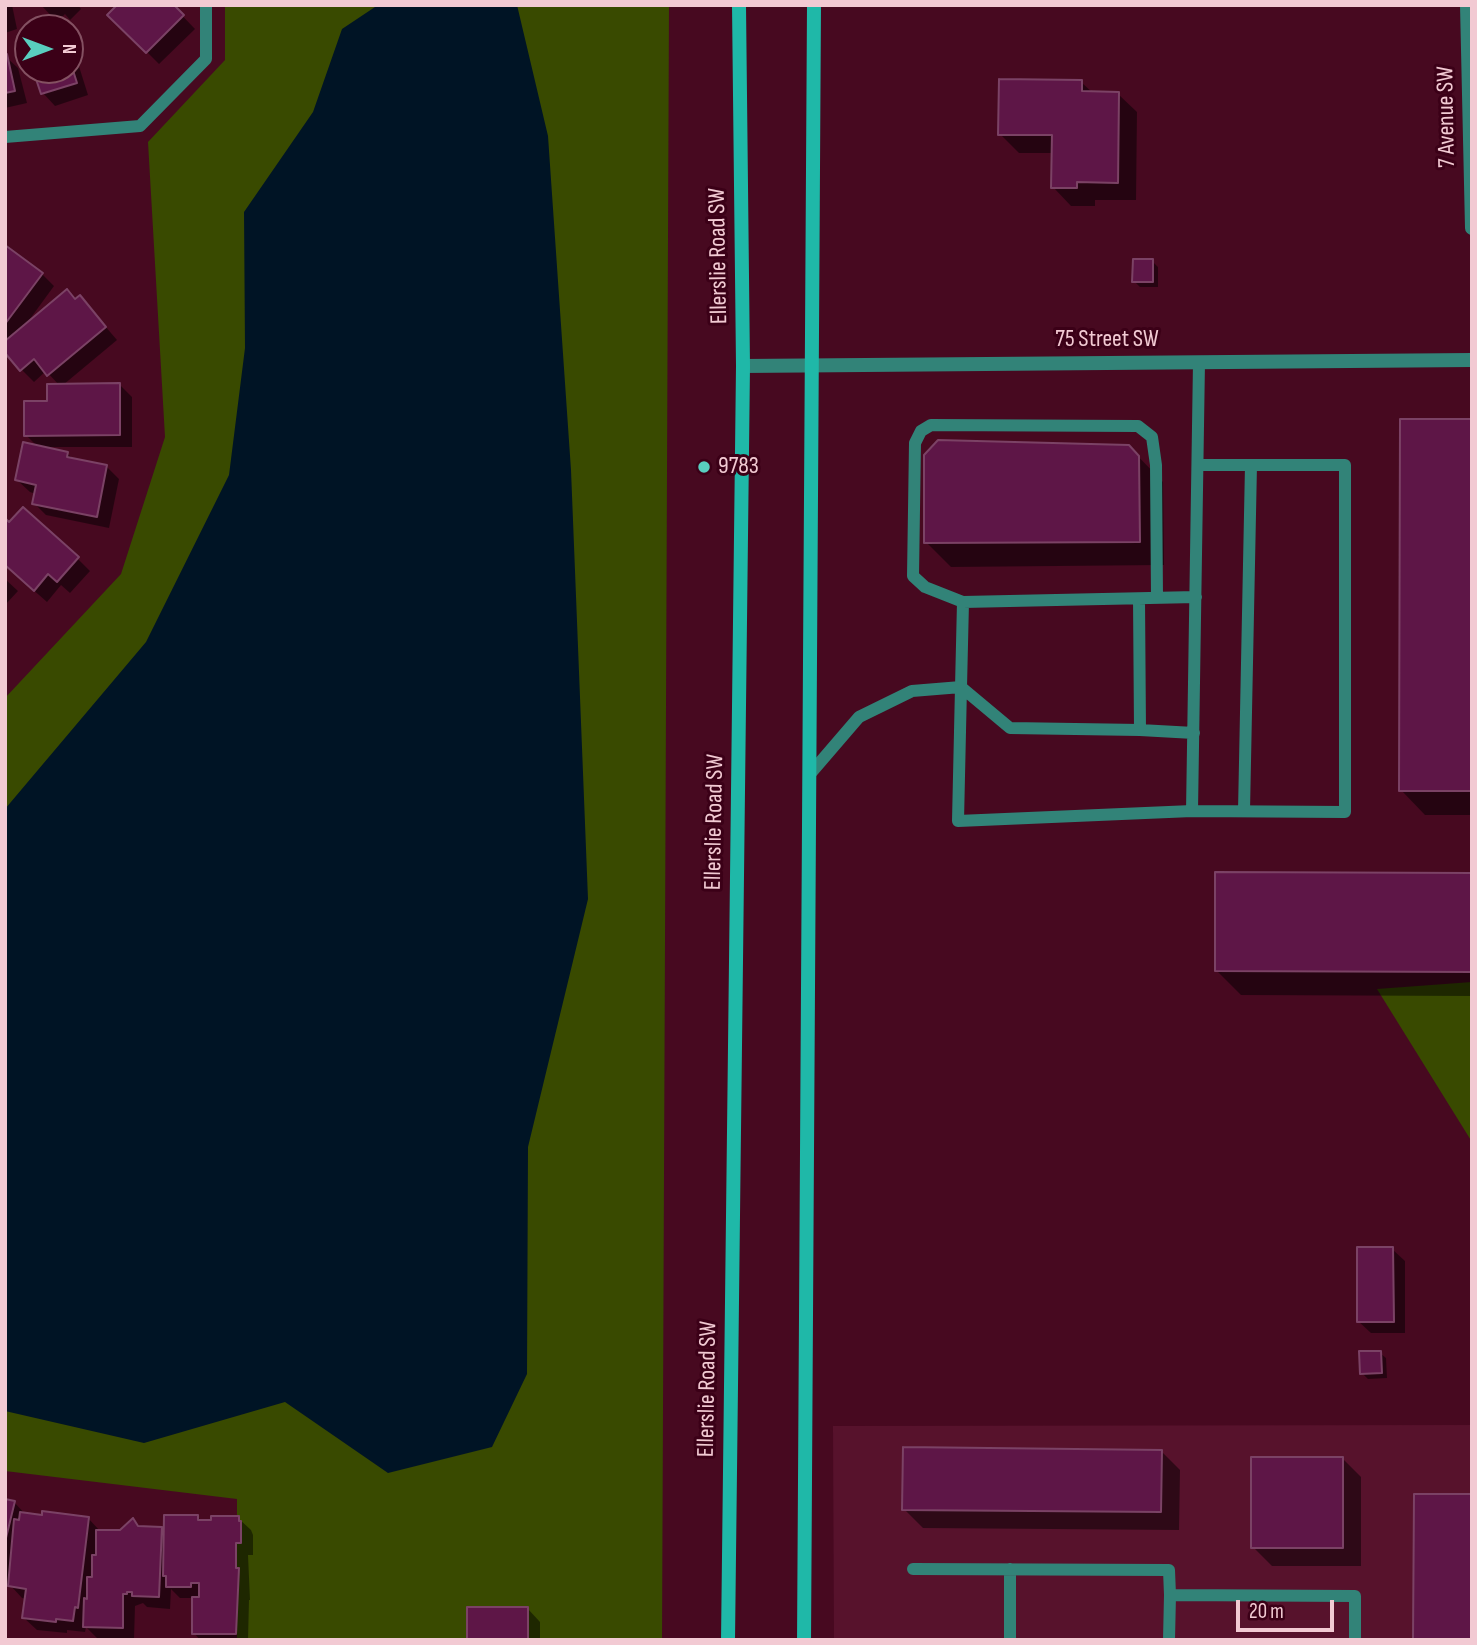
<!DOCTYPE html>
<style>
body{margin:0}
#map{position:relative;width:1477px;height:1645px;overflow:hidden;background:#470920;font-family:"Sofia Sans Condensed",sans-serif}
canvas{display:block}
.frame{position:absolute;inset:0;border:7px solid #f2cad3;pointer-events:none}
.north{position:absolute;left:14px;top:14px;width:70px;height:70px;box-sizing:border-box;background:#3b0017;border:2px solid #845162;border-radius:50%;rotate:90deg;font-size:19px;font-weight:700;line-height:28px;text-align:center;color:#f2cad3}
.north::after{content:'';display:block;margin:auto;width:24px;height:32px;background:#59cebf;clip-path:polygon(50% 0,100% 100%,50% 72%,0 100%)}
.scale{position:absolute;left:1236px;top:1600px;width:98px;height:32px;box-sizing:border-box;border:4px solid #f2cad3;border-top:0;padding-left:9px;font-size:21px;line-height:24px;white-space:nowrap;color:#f2cad3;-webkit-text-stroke:5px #3b0017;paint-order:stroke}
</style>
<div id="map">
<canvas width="1477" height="1645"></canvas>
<div class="frame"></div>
<div class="north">N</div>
<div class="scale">20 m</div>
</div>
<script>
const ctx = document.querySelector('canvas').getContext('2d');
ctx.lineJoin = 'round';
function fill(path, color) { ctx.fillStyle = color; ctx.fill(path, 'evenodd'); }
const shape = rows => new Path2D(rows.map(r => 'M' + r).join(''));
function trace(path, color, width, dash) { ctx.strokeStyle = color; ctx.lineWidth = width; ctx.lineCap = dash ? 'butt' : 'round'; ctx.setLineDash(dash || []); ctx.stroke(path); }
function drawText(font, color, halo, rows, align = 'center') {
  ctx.font = font + ' "Sofia Sans Condensed",sans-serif'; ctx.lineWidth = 6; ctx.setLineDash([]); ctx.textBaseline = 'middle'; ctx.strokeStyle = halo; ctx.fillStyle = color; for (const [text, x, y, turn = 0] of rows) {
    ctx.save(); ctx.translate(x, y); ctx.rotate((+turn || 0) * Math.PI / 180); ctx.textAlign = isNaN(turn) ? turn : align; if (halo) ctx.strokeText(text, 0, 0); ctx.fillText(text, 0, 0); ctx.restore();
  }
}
fill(shape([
 [1472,1425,1472,1640,834,1640,833,1426]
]), '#57122c');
fill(shape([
 [225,5,669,5,662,1640,237,1640,237,1499,5,1471,5,698,121,574,165,437,148,142,225,60],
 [1472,982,1472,1142,1377,989]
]), '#394a00');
fill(shape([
 [378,5,517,5,548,136,571,470,588,899,528,1147,527,1374,492,1447,388,1473,285,1402,144,1443,5,1411,5,809,146,642,229,475,245,348,244,212,313,112,342,29]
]), '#001425');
fill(shape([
 [5,5,12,5,17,29,5,33],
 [41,5,78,5,81,9,70,20,65,14,57,22],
 [172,5,195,29,159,64,110,15],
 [70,53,77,60,88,95,55,106,43,93,35,70,70,70],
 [5,56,18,68,27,103,5,108],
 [1081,82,1093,93,1118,94,1137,112,1136,200,1095,200,1095,206,1071,206,1053,187,1053,153,1019,153,1000,134],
 [5,247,42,274,54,286,27,323,76,300,80,297,117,340,63,385,120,385,132,397,132,447,46,447,67,453,74,460,107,467,119,479,109,528,46,515,34,503,36,494,30,492,17,480,38,447,26,435,49,403,59,385,46,371,34,382,5,353],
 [1152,261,1158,267,1158,287,1140,287,1134,281],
 [1472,421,1472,815,1425,815,1401,790],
 [1128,446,1163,482,1164,565,951,567,926,542],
 [77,558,90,571,70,593,61,585,47,602,5,565],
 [5,579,18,591,5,605],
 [1472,875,1472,996,1241,995,1217,971],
 [1392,1249,1405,1261,1405,1333,1371,1333,1358,1321],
 [1380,1353,1386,1358,1387,1378,1368,1379,1362,1373],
 [1161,1451,1180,1470,1179,1530,923,1528,904,1509],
 [1343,1459,1361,1477,1361,1566,1272,1566,1253,1547],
 [5,1500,14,1502,26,1515,88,1518,100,1531,121,1532,133,1521,140,1528,162,1529,166,1533,197,1516,203,1522,238,1518,251,1530,253,1535,253,1555,248,1555,250,1600,249,1600,248,1640,200,1640,194,1633,194,1598,180,1598,171,1589,170,1609,147,1607,143,1603,135,1606,134,1639,98,1639,86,1627,85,1632,67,1630,67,1633,37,1630,24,1618,27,1599,22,1598,11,1586,5,1585],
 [528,1609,540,1622,540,1640,469,1640]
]), '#0007');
const building = shape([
 [117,5,174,5,184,15,146,53,107,15,117,5],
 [5,54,7,54,15,91,5,93,5,54],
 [70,61,77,83,41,94,33,70,70,70,70,61],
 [999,79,1082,80,1082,91,1119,92,1118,183,1077,182,1077,188,1051,188,1052,135,998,135,999,79],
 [5,245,43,273,5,324,5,245],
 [1133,259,1153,259,1153,282,1132,282,1133,259],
 [67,289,75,299,80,295,106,327,47,376,34,359,20,371,5,353,5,341,67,289],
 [120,383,120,435,24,436,24,401,47,401,47,384,120,383],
 [1400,419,1472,419,1472,791,1399,791,1400,419],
 [938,440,1129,445,1139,456,1140,542,924,543,924,455,938,440],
 [23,442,68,452,67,457,107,465,97,517,32,504,36,485,15,480,23,442],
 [23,507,79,557,57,582,48,574,34,591,5,565,5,518,9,522,23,507],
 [1215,872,1472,873,1472,972,1215,971,1215,872],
 [1357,1247,1393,1247,1394,1322,1357,1322,1357,1247],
 [1359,1351,1381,1351,1382,1373,1360,1374,1359,1351],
 [903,1447,1162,1450,1161,1512,902,1510,903,1447],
 [1251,1457,1343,1457,1343,1548,1251,1548,1251,1457],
 [1414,1494,1472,1494,1472,1640,1413,1640,1414,1494],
 [5,1499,15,1501,5,1542,5,1499],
 [42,1511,89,1517,78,1608,75,1607,73,1621,56,1619,56,1622,22,1618,26,1589,8,1586,14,1519,19,1520,20,1512,42,1515,42,1511],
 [164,1515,198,1515,198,1520,211,1520,211,1516,239,1516,239,1521,241,1521,241,1543,236,1543,236,1568,239,1568,236,1634,192,1634,192,1597,199,1597,199,1583,191,1583,191,1587,166,1587,166,1576,163,1576,164,1515],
 [133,1518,138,1526,162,1527,159,1597,132,1596,132,1592,127,1592,127,1594,123,1594,123,1628,83,1627,84,1598,87,1599,87,1577,92,1577,92,1555,96,1555,96,1530,120,1530,133,1518],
 [467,1607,528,1607,528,1640,467,1640,467,1607]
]);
fill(building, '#5e1647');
trace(building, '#7b4265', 2);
trace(shape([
 [5,137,140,126,206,59,206,5],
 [1139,599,1140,730],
 [963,602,925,587,913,576,915,443,921,431,931,425,1138,426,1152,437,1156,465,1157,598],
 [961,687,958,821,1192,811,1345,812,1345,465,1198,465],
 [961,687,1010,728,1140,730,1194,733],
 [810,774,859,717,912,691,961,687,963,602,1196,597],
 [1192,811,1199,362],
 [1244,811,1251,465],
 [913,1569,1169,1570,1170,1595,1355,1596,1355,1640],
 [1010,1569,1010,1640],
 [1169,1640,1170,1595]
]), '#328378', 12);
trace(shape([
 [1467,5,1472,228],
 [743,366,1472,360]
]), '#328378', 14);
trace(shape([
 [728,1640,743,366,739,5],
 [804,1640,814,5]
]), '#1fb8a8', 14);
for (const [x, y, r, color] of [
 [704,467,7,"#59cebf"]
]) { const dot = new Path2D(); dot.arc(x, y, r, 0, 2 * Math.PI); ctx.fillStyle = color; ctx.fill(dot); trace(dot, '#3b0017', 2.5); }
drawText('24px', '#f2cad3', '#3b0017', [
 ["7 Avenue SW",1447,117,-91],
 ["Ellerslie Road SW",719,256,-91],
 ["75 Street SW",1107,340],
 ["Ellerslie Road SW",715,822,-89],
 ["Ellerslie Road SW",708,1389,-89]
]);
drawText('24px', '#f2cad3', '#3b0017', [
 ["9783",718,467]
], 'left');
</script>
